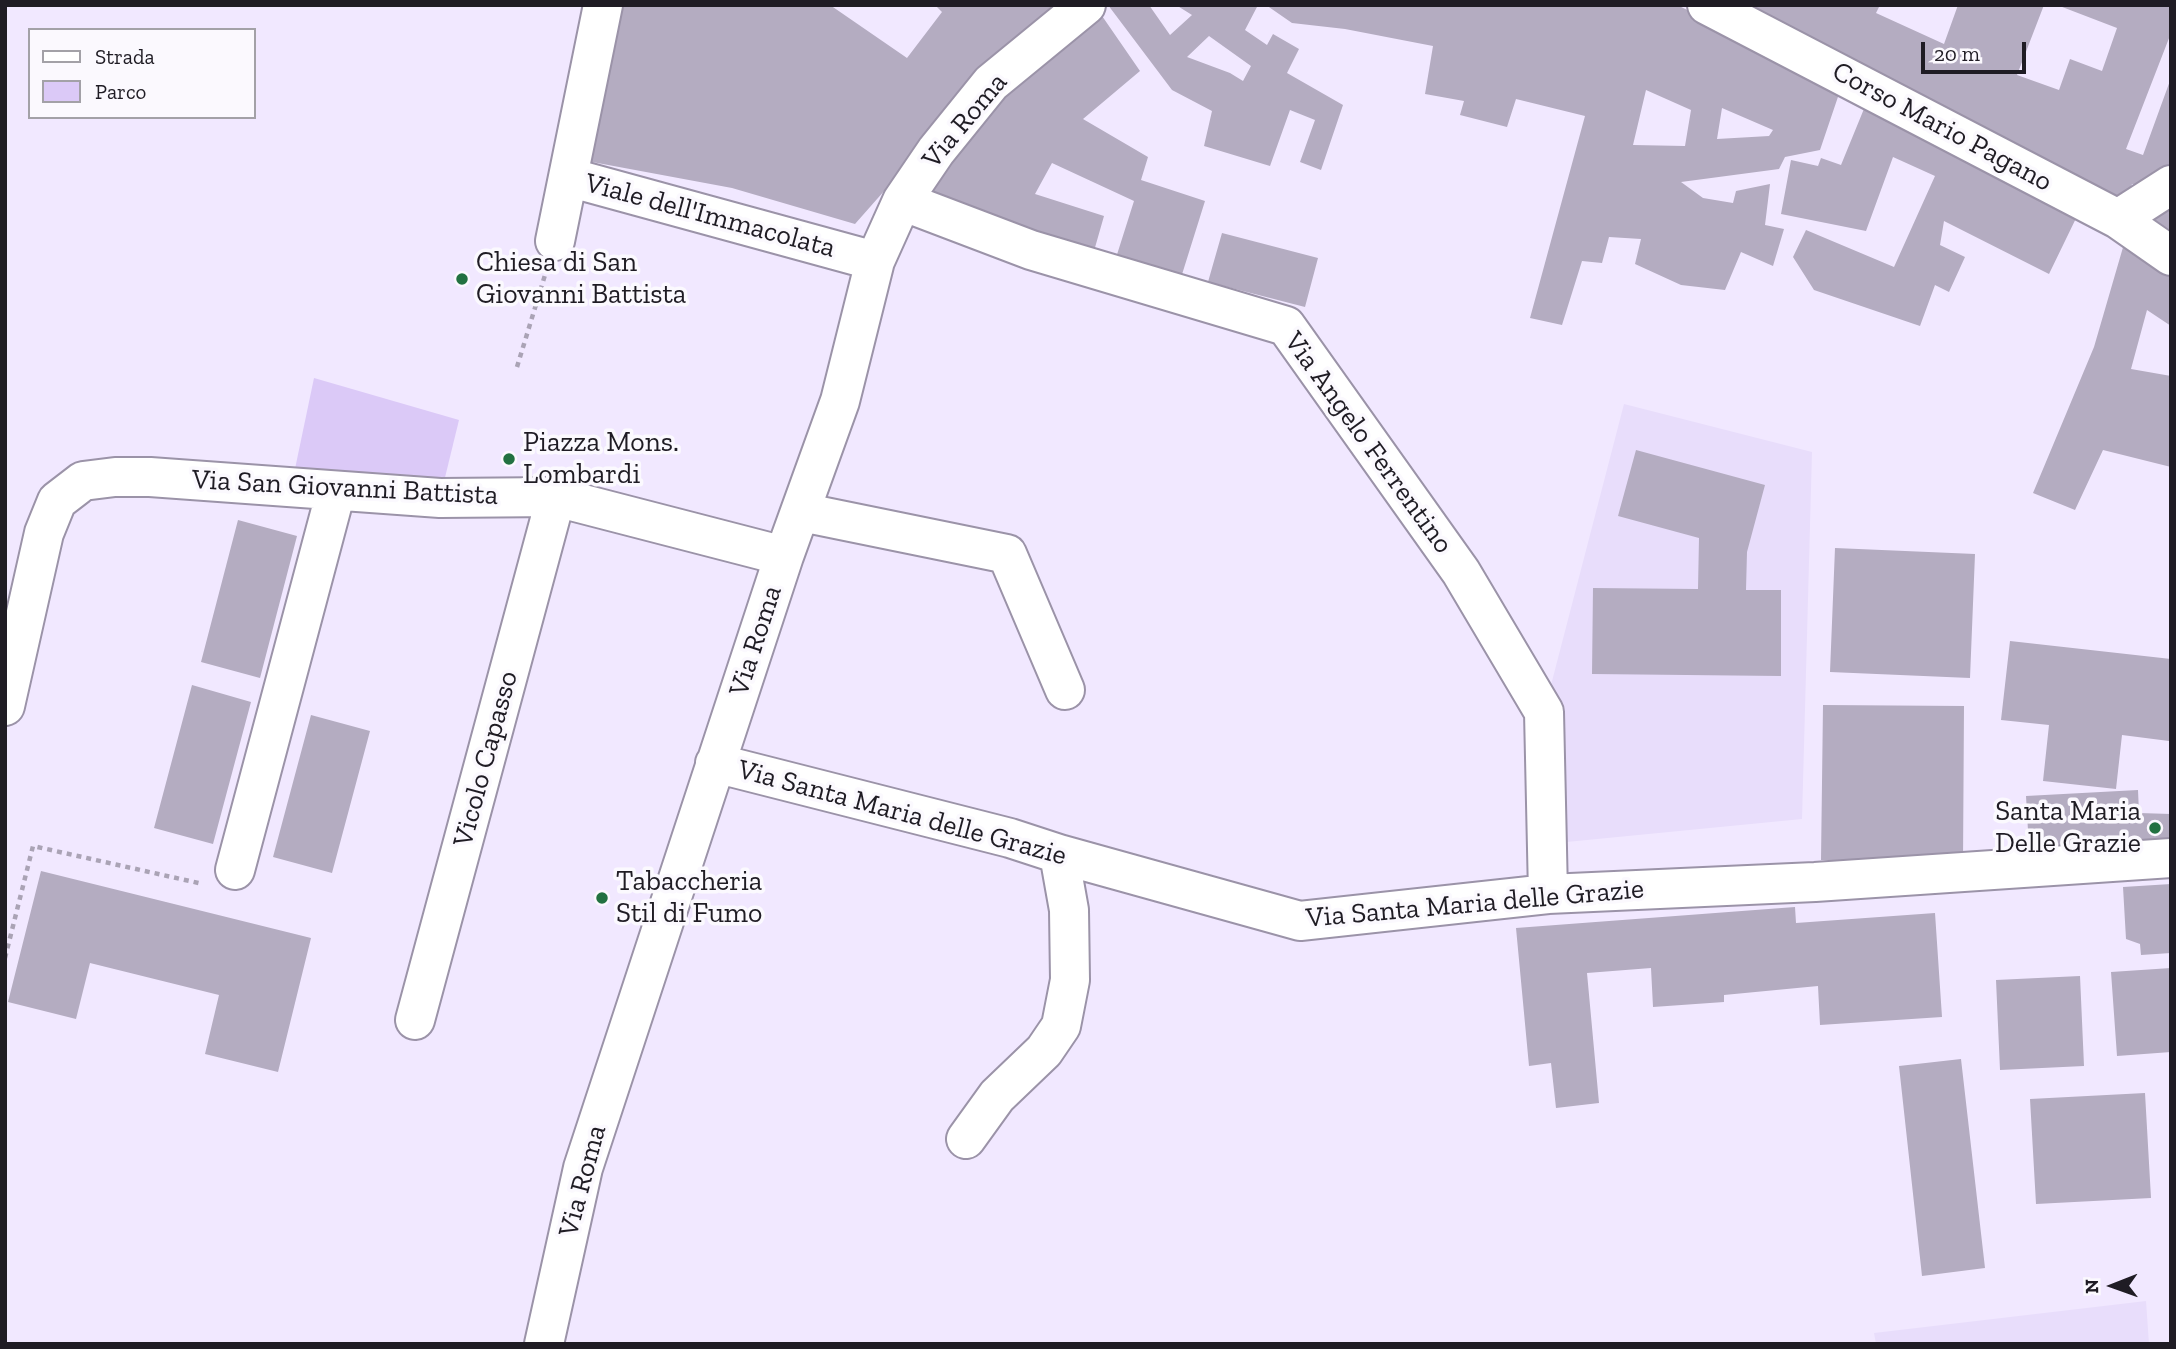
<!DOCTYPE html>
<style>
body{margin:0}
#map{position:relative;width:2176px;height:1349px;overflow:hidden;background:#f1e8ff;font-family:"Zilla Slab",serif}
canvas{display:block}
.frame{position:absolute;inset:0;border:7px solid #1f1c24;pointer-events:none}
.legend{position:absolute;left:28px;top:28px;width:228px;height:91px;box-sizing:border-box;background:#fbf9fe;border:2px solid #a3a1a7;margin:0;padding:9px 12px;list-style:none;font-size:21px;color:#1f1c24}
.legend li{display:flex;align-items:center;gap:14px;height:35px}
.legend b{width:35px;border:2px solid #a3a1a7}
.north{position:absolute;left:2078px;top:1251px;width:70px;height:70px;-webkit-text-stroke:5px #fbf9fe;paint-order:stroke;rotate:269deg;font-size:19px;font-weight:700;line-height:28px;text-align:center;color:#1f1c24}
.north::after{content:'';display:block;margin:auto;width:24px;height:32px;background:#1f1c24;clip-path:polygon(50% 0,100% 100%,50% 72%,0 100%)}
.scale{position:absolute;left:1921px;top:42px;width:105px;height:32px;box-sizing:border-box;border:4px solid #1f1c24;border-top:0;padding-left:9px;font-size:21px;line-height:24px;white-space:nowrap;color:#1f1c24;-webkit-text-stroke:5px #fbf9fe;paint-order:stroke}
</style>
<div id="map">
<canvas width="2176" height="1349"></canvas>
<div class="frame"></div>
<ul class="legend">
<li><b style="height:9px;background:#fff"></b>Strada</li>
<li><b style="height:19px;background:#dbc9f7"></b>Parco</li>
</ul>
<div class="north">N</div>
<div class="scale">20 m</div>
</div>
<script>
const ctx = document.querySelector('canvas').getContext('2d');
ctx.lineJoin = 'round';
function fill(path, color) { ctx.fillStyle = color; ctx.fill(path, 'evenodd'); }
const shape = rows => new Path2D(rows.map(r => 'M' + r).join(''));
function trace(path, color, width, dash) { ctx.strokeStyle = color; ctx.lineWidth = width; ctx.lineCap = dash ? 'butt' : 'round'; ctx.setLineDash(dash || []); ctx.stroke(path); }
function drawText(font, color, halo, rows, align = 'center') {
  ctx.font = font + ' "Zilla Slab",serif'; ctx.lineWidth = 7; ctx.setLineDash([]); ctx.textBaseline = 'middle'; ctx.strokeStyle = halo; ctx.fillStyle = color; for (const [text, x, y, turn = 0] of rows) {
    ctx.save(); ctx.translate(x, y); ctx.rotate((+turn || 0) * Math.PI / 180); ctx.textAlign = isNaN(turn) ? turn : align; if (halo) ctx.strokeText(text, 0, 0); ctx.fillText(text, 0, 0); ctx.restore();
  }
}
fill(shape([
 [1624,404,1812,452,1802,819,1546,844,1544,712],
 [2146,1301,2149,1344,1876,1344,1874,1333]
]), '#e8ddfb');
fill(shape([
 [314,378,459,420,440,498,291,488]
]), '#dbc9f7');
fill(shape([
 [617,5,830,5,907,58,942,12,935,5,1070,5,930,139,855,224,732,188,576,159],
 [1108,5,1149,5,1170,35,1192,15,1176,5,1258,5,1245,30,1267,45,1273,34,1299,49,1287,73,1343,105,1321,170,1300,162,1315,120,1290,110,1270,166,1204,146,1212,111,1172,90],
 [1209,36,1251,66,1243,81,1230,73,1187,57],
 [1266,5,1677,5,1842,85,1820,150,1785,157,1779,169,1681,182,1703,198,1733,203,1736,191,1770,184,1765,225,1784,229,1773,266,1741,252,1725,290,1681,285,1635,264,1641,239,1609,237,1602,263,1582,261,1562,325,1530,318,1585,116,1516,99,1507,127,1460,115,1464,101,1425,94,1433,46,1345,29,1292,23],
 [1646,90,1691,110,1685,146,1633,145],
 [1722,108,1773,130,1769,136,1717,139],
 [1713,5,1880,5,1876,13,1944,44,1958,5,2044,5,2017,75,2059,90,2070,59,2102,71,2117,28,2057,5,2171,5,2171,33,2126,149,2143,155,2171,78,2171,180,2151,191,2132,184,2122,213],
 [1100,13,1140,71,1083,119,1148,157,1141,180,1205,201,1179,284,1114,264,1134,201,1052,163,1035,194,1104,216,1090,265,917,195,985,107],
 [1868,99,2081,208,2049,274,1944,221,1940,245,1965,257,1949,292,1935,285,1920,326,1814,290,1793,257,1806,230,1894,267,1935,176,1893,157,1866,231,1781,214,1791,160,1818,166,1821,158,1841,165],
 [2171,197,2171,250,2131,219],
 [1222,233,1318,258,1305,307,1208,282],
 [2126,237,2171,267,2171,326,2147,310,2131,369,2171,376,2171,467,2103,450,2075,510,2033,493,2094,347],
 [1636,450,1765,485,1747,552,1746,590,1781,590,1781,676,1592,674,1593,588,1698,589,1699,538,1618,516],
 [238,520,297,536,260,678,201,662],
 [1835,548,1975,554,1970,678,1830,672],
 [2010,641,2171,659,2169,741,2122,735,2116,789,2043,781,2049,725,2001,720],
 [192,685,251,702,213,844,154,828],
 [1823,705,1964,706,1963,862,1821,860],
 [311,715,370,731,332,873,273,857],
 [2138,790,2139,813,2171,814,2171,842,2029,848,2026,796],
 [41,871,311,938,278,1072,205,1054,219,995,90,963,76,1019,8,1002],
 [2171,884,2171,953,2141,955,2140,944,2126,939,2123,887],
 [1795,907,1796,923,1935,913,1942,1017,1820,1025,1818,986,1724,995,1724,1002,1653,1007,1651,968,1587,973,1599,1103,1556,1108,1551,1063,1529,1066,1516,928],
 [2171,968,2171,1052,2117,1056,2111,972],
 [2080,976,2084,1066,2000,1070,1996,980],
 [1961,1059,1985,1268,1922,1276,1899,1066],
 [2145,1093,2151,1198,2036,1204,2030,1099]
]), '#b4acc1');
const street = shape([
 [1707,5,2118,219,2171,256],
 [568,177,603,5],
 [902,201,1031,250,1286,326,1461,572,1544,712,1548,894],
 [2118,219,2171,185],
 [555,241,568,177,875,261],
 [801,512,1007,554,1065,690],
 [5,706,44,533,57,501,83,481,115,477,150,477,440,498,556,497,784,556],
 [715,763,1010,838,1059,854,1300,921,1548,894,1815,882,2171,858],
 [235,870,336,491],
 [415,1020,556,497],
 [966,1139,997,1096,1044,1051,1061,1026,1070,980,1069,910,1059,854],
 [544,1344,583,1168,784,556,840,401,875,261,902,201,936,151,991,83,1086,5]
]);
trace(street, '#9b93a8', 42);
trace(shape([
 [517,367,545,275],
 [5,958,33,846,203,884]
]), '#aaa3b5', 4.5, [5, 5]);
trace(street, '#fff', 38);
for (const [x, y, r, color] of [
 [462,279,7,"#227141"],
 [509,459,7,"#227141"],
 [2155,828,7,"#227141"],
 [602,898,7,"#227141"]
]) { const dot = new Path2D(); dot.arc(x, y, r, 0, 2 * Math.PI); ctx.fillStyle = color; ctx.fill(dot); trace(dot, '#fbf9fe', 2.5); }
drawText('28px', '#1f1c24', '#fbf9fe', [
 ["Via Roma",965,121,-50],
 ["Corso Mario Pagano",1942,127,28],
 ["Viale dell'Immacolata",710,216,15],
 ["Via Angelo Ferrentino",1368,443,54],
 ["Via San Giovanni Battista",345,488,3],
 ["Via Roma",756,641,-72],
 ["Vicolo Capasso",486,759,-75],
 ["Via Santa Maria delle Grazie",902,813,15],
 ["Via Santa Maria delle Grazie",1475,904,-5],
 ["Via Roma",583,1181,-75]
]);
drawText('28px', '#1f1c24', '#fbf9fe', [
 ["Chiesa di San",476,263],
 ["Giovanni Battista",476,295],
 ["Piazza Mons.",523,443],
 ["Lombardi",523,475],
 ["Santa Maria",2141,812,"right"],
 ["Delle Grazie",2141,844,"right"],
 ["Tabaccheria",616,882],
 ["Stil di Fumo",616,914]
], 'left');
</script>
